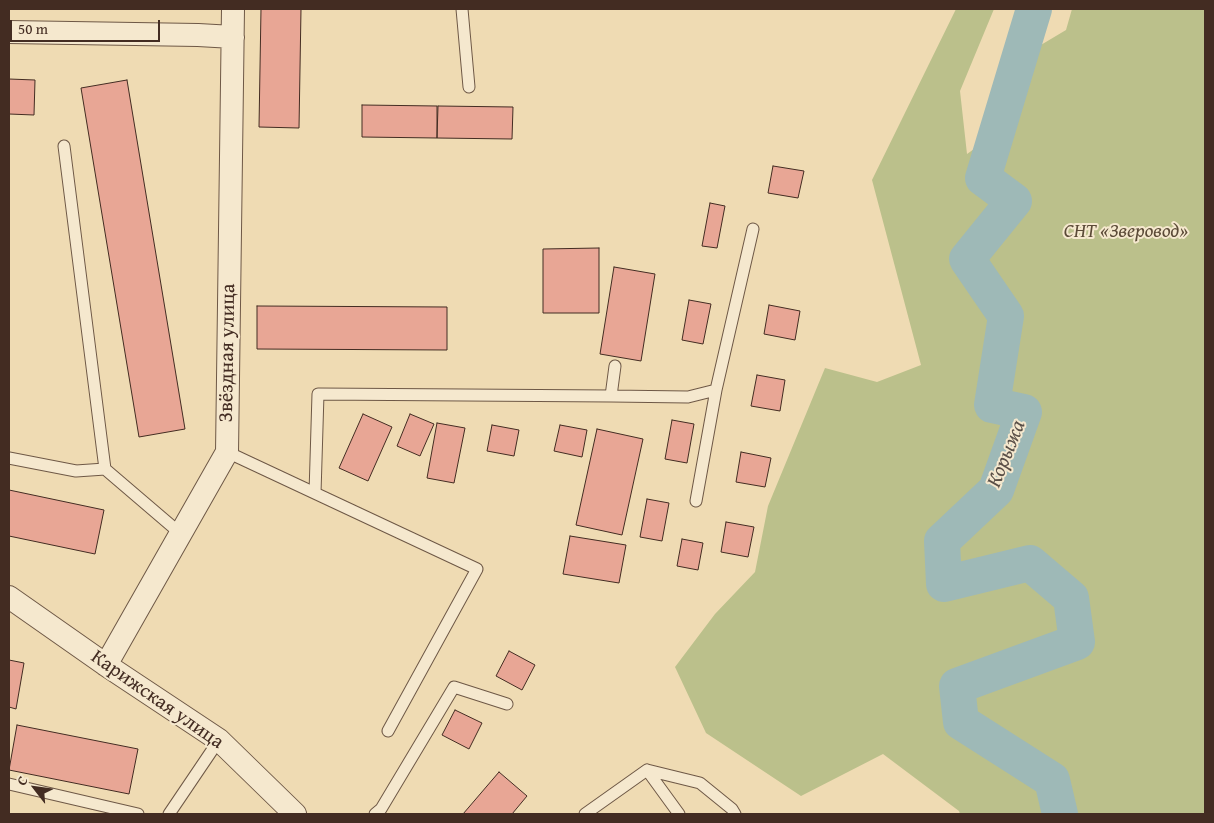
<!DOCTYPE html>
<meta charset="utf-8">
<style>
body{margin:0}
#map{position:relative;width:1214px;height:823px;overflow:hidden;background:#efdbb3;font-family:"Gentium Book Plus",serif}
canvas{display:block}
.frame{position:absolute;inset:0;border:10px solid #432c22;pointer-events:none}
.north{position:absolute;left:10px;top:763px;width:50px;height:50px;-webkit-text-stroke:4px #f5e8ce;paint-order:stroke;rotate:300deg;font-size:14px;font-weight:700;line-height:20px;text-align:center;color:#432c22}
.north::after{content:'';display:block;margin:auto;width:18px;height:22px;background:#432c22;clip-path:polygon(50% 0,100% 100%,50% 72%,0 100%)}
.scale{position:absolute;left:10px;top:20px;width:150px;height:22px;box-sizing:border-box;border:2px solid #432c22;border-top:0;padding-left:6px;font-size:15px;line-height:18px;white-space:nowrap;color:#432c22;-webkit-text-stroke:4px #f5e8ce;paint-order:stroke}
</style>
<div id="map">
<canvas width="1214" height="823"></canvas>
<div class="frame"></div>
<div class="north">С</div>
<div class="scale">50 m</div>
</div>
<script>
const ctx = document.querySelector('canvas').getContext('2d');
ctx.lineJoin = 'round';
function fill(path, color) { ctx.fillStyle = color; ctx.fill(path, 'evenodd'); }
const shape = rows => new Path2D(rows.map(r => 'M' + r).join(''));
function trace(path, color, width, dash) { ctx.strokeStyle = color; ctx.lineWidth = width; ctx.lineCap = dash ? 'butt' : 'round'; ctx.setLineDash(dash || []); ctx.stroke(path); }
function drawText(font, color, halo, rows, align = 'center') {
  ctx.font = font + ' "Gentium Book Plus",serif'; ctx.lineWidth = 4; ctx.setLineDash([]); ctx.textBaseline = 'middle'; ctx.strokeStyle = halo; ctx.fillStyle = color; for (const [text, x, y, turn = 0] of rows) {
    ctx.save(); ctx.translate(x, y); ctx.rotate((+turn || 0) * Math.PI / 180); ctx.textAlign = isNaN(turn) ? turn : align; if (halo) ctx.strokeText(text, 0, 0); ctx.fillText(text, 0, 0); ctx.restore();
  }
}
fill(shape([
 [956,9,994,9,960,91,967,154,1005,127,1001,96,1014,61,1066,30,1072,9,1205,9,1205,814,960,814,959,811,883,754,801,796,706,733,675,667,715,614,755,572,768,506,825,368,877,382,921,365,872,180]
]), '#bbc08b');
trace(shape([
 [1034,9,983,178,1014,201,967,259,1006,316,992,405,1024,412,996,490,942,541,944,584,1030,563,1071,598,1077,642,957,686,961,722,1052,780,1060,814]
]), '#9eb9b7', 36);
const building = shape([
 [261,9,301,9,299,128,259,127,261,9],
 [9,79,35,80,34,115,9,114,9,79],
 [127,80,185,429,139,437,81,88,127,80],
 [362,105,437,106,437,138,362,137,362,105],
 [438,106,513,107,512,139,437,138,438,106],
 [773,166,804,171,798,198,768,193,773,166],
 [710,203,725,206,717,248,702,246,710,203],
 [599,248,599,313,543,313,543,249,599,248],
 [614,267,655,274,641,361,600,354,614,267],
 [689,300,711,304,703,344,682,340,689,300],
 [769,305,800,311,795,340,764,334,769,305],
 [257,306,447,307,447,350,257,349,257,306],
 [757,375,785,380,780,411,751,406,757,375],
 [363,414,392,427,368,481,339,468,363,414],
 [410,414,434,424,420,456,397,446,410,414],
 [672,420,694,424,687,463,665,459,672,420],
 [437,423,465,428,454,483,427,478,437,423],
 [492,425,519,430,514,456,487,451,492,425],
 [560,425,587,430,582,457,554,451,560,425],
 [597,429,643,439,622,535,576,525,597,429],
 [741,452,771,458,765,487,736,482,741,452],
 [9,490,104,510,95,554,9,536,9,490],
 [647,499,669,503,662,541,640,537,647,499],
 [726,522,754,527,748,557,721,552,726,522],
 [570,536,626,545,619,583,563,574,570,536],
 [682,539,703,543,698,570,677,566,682,539],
 [509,651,535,665,522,690,496,676,509,651],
 [9,660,24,663,16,709,9,707,9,660],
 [455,710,482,723,469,749,442,735,455,710],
 [17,725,138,749,129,794,9,770,17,725],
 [499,772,527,796,512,814,463,814,499,772]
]);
fill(building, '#e8a695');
trace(building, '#432c22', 1);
const service = shape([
 [462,9,469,87],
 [64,146,105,469,181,534],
 [611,396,688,397,716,390,753,229],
 [227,452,477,569,388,731],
 [9,458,76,471,105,469],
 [315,493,318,394,611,396,615,366],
 [696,501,716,390],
 [647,770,679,814],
 [9,784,138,814],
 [169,814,219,740],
 [375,814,381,809,454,687,507,704],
 [585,814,647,770,700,783,732,809,735,814]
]);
const minor = shape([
 [9,32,198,35,233,37],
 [9,597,106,665,219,740,295,814],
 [106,665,227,452,233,9]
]);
trace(service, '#6e5846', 13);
trace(minor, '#6e5846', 24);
trace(service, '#f5e8ce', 11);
trace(minor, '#f5e8ce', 22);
drawText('italic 20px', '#5b4a37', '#f5e8ce', [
 ["СНТ «Зверовод»",1126,232]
]);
drawText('20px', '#432c22', '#f5e8ce', [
 ["Звёздная улица",228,353,-89],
 ["Карижская улица",157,700,35]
]);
drawText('italic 21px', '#5a4f47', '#f5e8ce', [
 ["Корыжа",1007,454,-68]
]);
</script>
